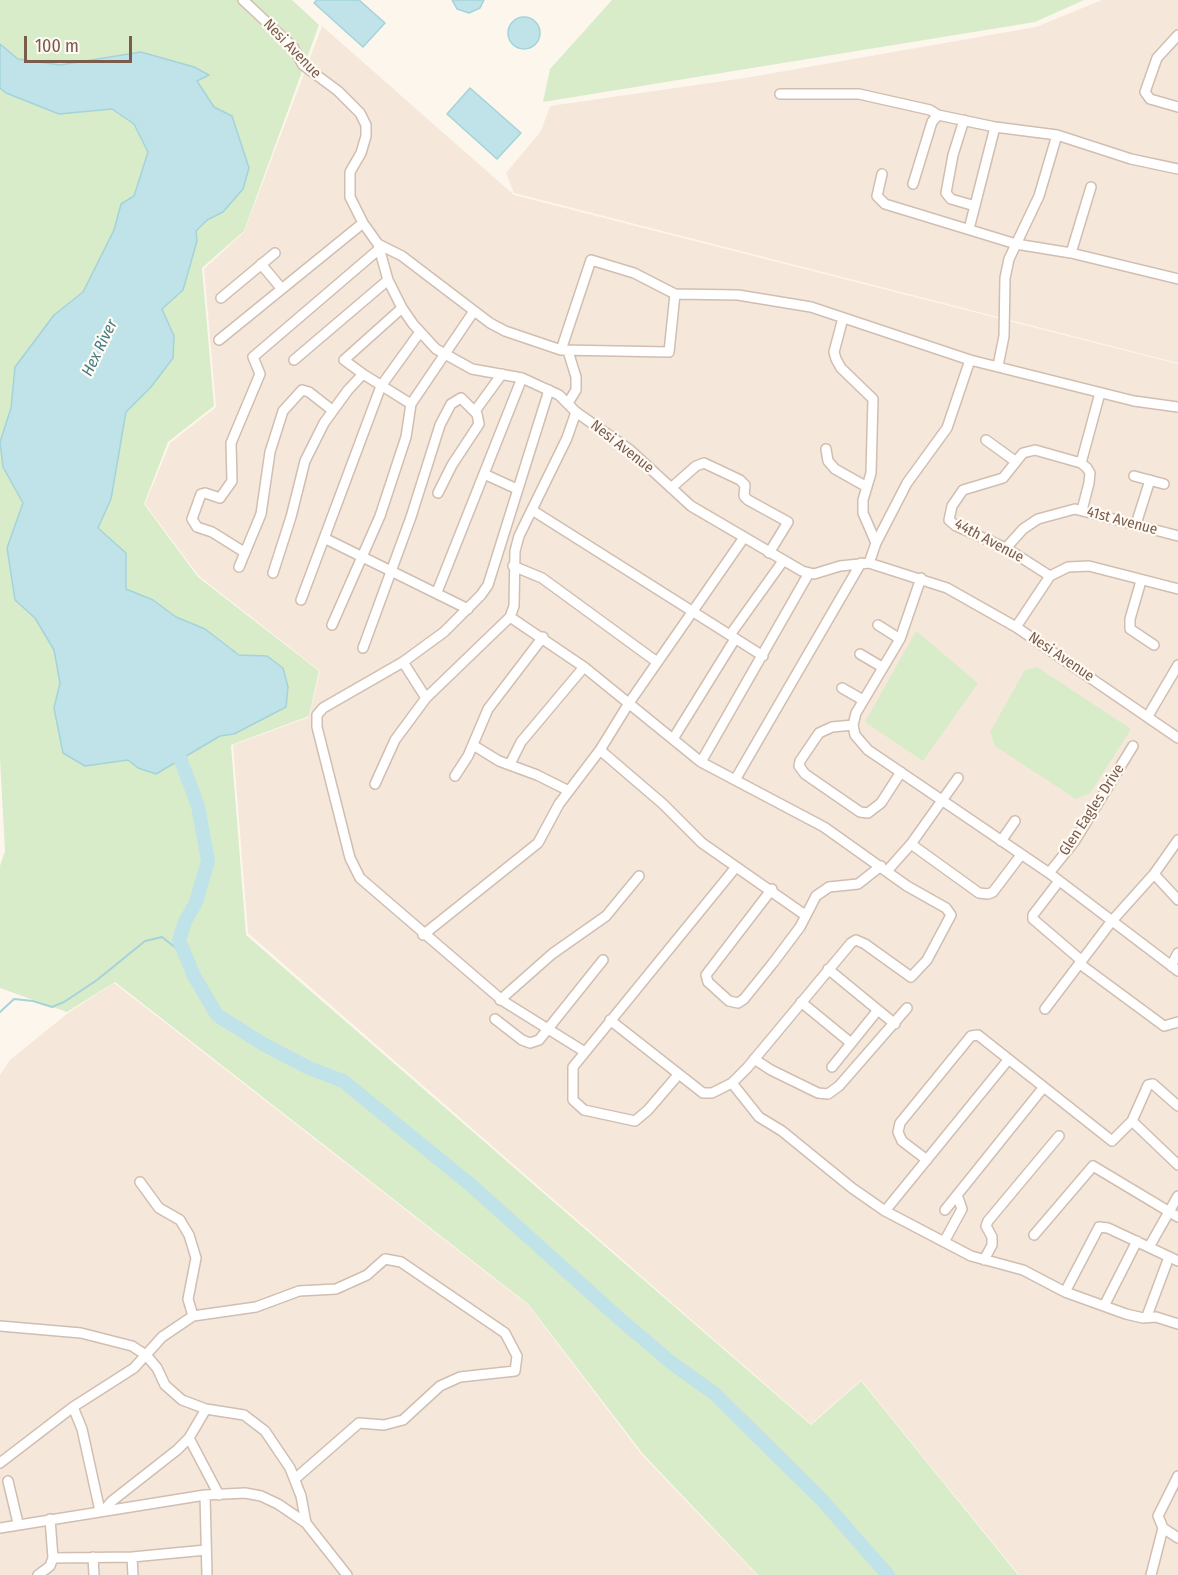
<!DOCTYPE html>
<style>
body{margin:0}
#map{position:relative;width:1178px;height:1575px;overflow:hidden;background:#fdf6ec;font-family:"Fira Sans Condensed",sans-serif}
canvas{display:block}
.scale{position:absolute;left:24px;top:36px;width:108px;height:27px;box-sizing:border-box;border:3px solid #7a5c4d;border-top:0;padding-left:8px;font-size:18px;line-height:21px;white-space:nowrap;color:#7a5c4d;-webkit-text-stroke:4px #fffaf3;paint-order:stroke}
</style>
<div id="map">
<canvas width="1178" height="1575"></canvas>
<div class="scale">100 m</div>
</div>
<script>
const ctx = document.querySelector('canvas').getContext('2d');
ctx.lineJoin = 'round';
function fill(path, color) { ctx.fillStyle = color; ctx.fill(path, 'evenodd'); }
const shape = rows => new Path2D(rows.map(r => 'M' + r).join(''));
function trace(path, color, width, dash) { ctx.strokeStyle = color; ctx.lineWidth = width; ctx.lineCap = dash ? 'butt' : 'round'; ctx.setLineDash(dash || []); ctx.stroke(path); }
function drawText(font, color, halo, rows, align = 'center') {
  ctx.font = font + ' "Fira Sans Condensed",sans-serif'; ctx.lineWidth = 4.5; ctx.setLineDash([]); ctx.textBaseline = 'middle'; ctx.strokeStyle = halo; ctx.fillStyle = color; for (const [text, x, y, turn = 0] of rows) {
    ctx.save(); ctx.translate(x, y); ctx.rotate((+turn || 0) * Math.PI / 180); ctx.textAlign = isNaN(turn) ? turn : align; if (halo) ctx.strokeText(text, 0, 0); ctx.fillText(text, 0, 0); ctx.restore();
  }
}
fill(shape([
 [1102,0,1178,0,1178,363,514,193,506,173,541,131,550,106,745,78,1036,27],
 [322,26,514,195,1178,364,1178,1575,1019,1575,861,1380,811,1424,248,933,233,745,309,717,320,671,199,576,145,504,170,443,216,407,204,269,244,232],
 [114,983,528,1305,642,1455,757,1575,0,1575,0,1075,10,1060,68,1013]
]), '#f5e8da');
fill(shape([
 [0,0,292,0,319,25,244,231,202,268,214,406,168,442,144,504,198,577,319,671,309,716,231,745,246,935,811,1425,861,1381,1018,1575,758,1575,643,1454,528,1304,115,982,67,1012,0,988,0,866,5,851,0,759,0,88,6,93,59,114,112,109,134,124,148,152,134,196,121,204,114,230,83,292,54,315,15,367,11,408,0,442,3,467,23,503,7,548,15,600,35,618,54,650,60,683,54,708,85,766,128,760,138,768,156,774,220,736,234,734,283,668,267,656,240,655,205,629,176,617,153,600,125,589,126,553,98,528,111,499,126,412,151,387,174,336,162,309,197,241,196,231,206,220,223,212,249,168,232,116,214,107,196,80,208,76,141,52,60,65,18,59,0,44],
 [612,0,1084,0,1035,22,543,102,550,69],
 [916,631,978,683,923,761,865,722],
 [1037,667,1131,729,1090,793,1076,799,995,746,990,732,1025,670]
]), '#d8ecc9');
const water = shape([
 [317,0,359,0,385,23,363,47,314,3,317,0],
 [452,0,484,0,480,8,469,13,457,9,452,0],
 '508 33a16 16 0 1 1 32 0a16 16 0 1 1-32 0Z',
 [0,44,18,59,60,65,141,52,194,67,209,75,197,81,214,107,232,116,249,168,243,189,223,212,207,220,196,231,197,241,183,290,162,309,174,336,173,358,151,387,126,412,111,499,98,528,126,553,126,589,153,600,176,617,205,629,239,655,267,656,283,668,288,687,286,707,234,734,220,736,156,774,138,768,128,760,85,766,63,753,54,708,60,683,54,650,35,618,15,600,7,548,23,503,3,467,0,442,11,408,15,367,54,315,83,292,114,230,121,204,134,196,148,152,134,124,112,109,59,114,6,93,0,88,0,44],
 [470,88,521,133,497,159,447,114,470,88]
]);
fill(water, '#bfe3e8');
trace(water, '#a5d3da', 1.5);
trace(shape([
 [0,1012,14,999,33,1001,52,1007,64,1002,97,980,145,941,162,937,185,955]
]), '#a5d3da', 2);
trace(shape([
 [170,743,180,758,198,806,208,861,196,902,185,922,179,940,194,976,217,1015,263,1044,309,1068,343,1081,472,1186,621,1320,673,1364,715,1394,822,1500,888,1575]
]), '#bfe3e8', 14);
const minor = shape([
 [243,0,293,47,303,65,338,91,360,113,366,125,366,136,361,153,350,172,350,197,363,223,378,244,388,280,402,308,413,324,436,349,472,369,522,378,559,395,576,412,630,450,691,506,802,571,814,574,840,566,869,563,947,588,1016,627,1178,738],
 [1178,35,1157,58,1145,92,1150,99,1178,107],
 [780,94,859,94,930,110,938,115],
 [964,120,953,155,946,193,951,199,975,206],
 [882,174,877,196,885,204,1016,244,1071,253,1178,279],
 [913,184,932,122,938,115,995,127,1057,135,1131,159,1178,169],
 [969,229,995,127],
 [378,244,402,256,490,323,505,331,561,350,669,352,675,294],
 [1071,253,1091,187],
 [261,264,281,288],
 [221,298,275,253],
 [843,318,834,352,836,359,841,368,873,399,871,473,863,500,863,513,876,543],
 [219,340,363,223],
 [561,350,591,260,634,273,675,294,738,295,811,307,970,360,1134,401,1178,407],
 [294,360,388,280],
 [998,366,1004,336,1005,278,1009,259,1039,196,1057,135],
 [363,374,344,360,402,308],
 [549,390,488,585,481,595,444,632,403,662,323,708,317,715,317,727,350,858,360,878,503,1001,585,1052],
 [568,403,576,390,576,377,568,351],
 [475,411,502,374],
 [986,440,1015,461],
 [826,449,828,461,835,469,867,487],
 [1081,463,1100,393],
 [484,474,517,489],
 [1134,476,1164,484],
 [671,488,696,466,704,463,740,480,745,485,744,496,748,500,788,522,769,553],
 [532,510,763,656],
 [1136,524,1150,480],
 [326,539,468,609],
 [1006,548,1023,529,1038,519,1075,509,1178,536],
 [244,552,212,532,197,527,192,519,201,494,205,493,220,498,232,481,231,443,260,374,253,357,378,250],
 [869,563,876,543,907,483,947,428,970,360],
 [513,566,542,578,657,662],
 [239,567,261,514,270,452,283,411,302,390,309,392,332,410],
 [273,573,291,517,305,461,324,423,348,390,363,374,411,404],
 [1050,576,1006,548,956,526,949,520,952,506,963,490,1003,478,1023,453,1035,450,1081,463,1087,468,1090,473,1089,483,1082,510],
 [921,578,900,639,856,713,853,725,855,735,868,750,1049,873,1178,971],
 [1141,581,1130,619,1130,629,1154,645],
 [437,592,522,378],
 [301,600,381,386,420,332],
 [510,617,584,667,701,762,824,827,907,886,946,908,951,915,927,960,911,977,865,944,856,940,851,943,747,1068,732,1083,712,1093,703,1093,610,1020],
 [332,625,380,516,406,437,411,404,474,311],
 [878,625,900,639],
 [1016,627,1050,576,1068,567,1089,566,1178,589],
 [730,635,783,561],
 [363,648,411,517,440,425,451,404,461,398,477,414,479,424,452,465,438,493],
 [860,654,882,667],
 [403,662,426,698],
 [842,688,863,700],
 [1148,716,1178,665],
 [853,725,832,727,819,733,800,761,799,766,805,774,860,812,868,813,881,803,901,772],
 [673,739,735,639],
 [473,745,499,761,537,775,569,791],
 [600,750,663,804,702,843,805,915],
 [701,762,809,573],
 [510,764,521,742,584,667],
 [455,776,468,756,488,709,543,637],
 [958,778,911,844,979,893,988,894,993,892,1021,855],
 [735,780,861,563],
 [375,784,395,740,426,698,510,617,514,606,515,551,519,536,567,438,576,412],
 [1178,840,1154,874,1178,900],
 [1001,841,1015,821],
 [887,871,911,844],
 [1049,873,1074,842,1133,746],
 [1059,881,1033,915,1033,919,1082,961],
 [772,889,706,975,708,982,729,1001,738,1003,744,999,773,963,800,927,816,896,829,887,858,884,881,866],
 [423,935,538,843,559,804,600,750,629,703,743,539],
 [1080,964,1164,1026,1178,1022],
 [1171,966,1178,953],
 [828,969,895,1024],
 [500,1000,552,954,606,916,639,876],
 [801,1002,851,1043],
 [1045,1009,1111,922,1154,874],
 [495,1019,522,1040,530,1043,539,1040,603,960],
 [754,1059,771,1070,818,1093,828,1094,839,1086,907,1008],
 [832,1067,878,1010],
 [678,1075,648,1110,635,1121,584,1110,573,1100,573,1067,736,867],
 [732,1083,759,1117,782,1131,852,1188,885,1211,971,1256,1023,1270,1065,1292,1126,1314,1143,1318,1156,1317,1178,1324],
 [1132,1121,1178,1165],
 [927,1160,902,1141,898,1132,900,1123,971,1036,978,1035,1112,1141,1132,1121,1148,1085,1153,1084,1178,1106],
 [140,1182,159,1208,180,1220,189,1235,196,1258,188,1299,193,1316],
 [945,1210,1043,1088],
 [885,1211,1008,1060],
 [1034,1235,1093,1166,1178,1217],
 [944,1242,962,1209,957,1195],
 [1149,1247,1178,1196],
 [984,1260,992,1245,992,1237,986,1226,988,1221,1059,1136],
 [1065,1292,1099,1227,1108,1228,1178,1261],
 [1104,1306,1137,1241],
 [1147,1316,1169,1257],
 [0,1326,81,1333,132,1346,146,1355,157,1368,165,1385,182,1400,206,1409,244,1415,265,1431,290,1468,301,1496,306,1523],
 [73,1407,82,1429,100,1511],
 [189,1438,219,1495],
 [0,1463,73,1407,134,1368,162,1337,193,1316,256,1307,299,1291,336,1289,367,1275,385,1259,401,1262,505,1333,517,1356,515,1371,460,1377,440,1386,403,1420,384,1425,359,1423,296,1478],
 [1178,1476,1158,1516,1163,1528,1178,1538],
 [8,1481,18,1523],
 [205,1495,207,1575],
 [104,1510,112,1501,177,1450,189,1438,206,1409],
 [0,1528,205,1495,245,1493,261,1496,278,1504,306,1523,347,1575],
 [93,1557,94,1575],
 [132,1557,133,1575],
 [53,1558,132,1557,206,1550],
 [38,1575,50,1566,53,1558,50,1519],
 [1151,1575,1163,1528]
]);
trace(minor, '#d1beb0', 12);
trace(minor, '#fff', 9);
drawText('15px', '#7a5c4d', '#fffaf3', [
 ["Nesi Avenue",292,49,46],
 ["Nesi Avenue",622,447,38],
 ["41st Avenue",1122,521,15],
 ["44th Avenue",989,541,28],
 ["Nesi Avenue",1061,657,34],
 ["Glen Eagles Drive",1092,810,-57]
]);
drawText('italic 16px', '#437c86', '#fffaf3', [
 ["Hex River",100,348,-64]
]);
</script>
